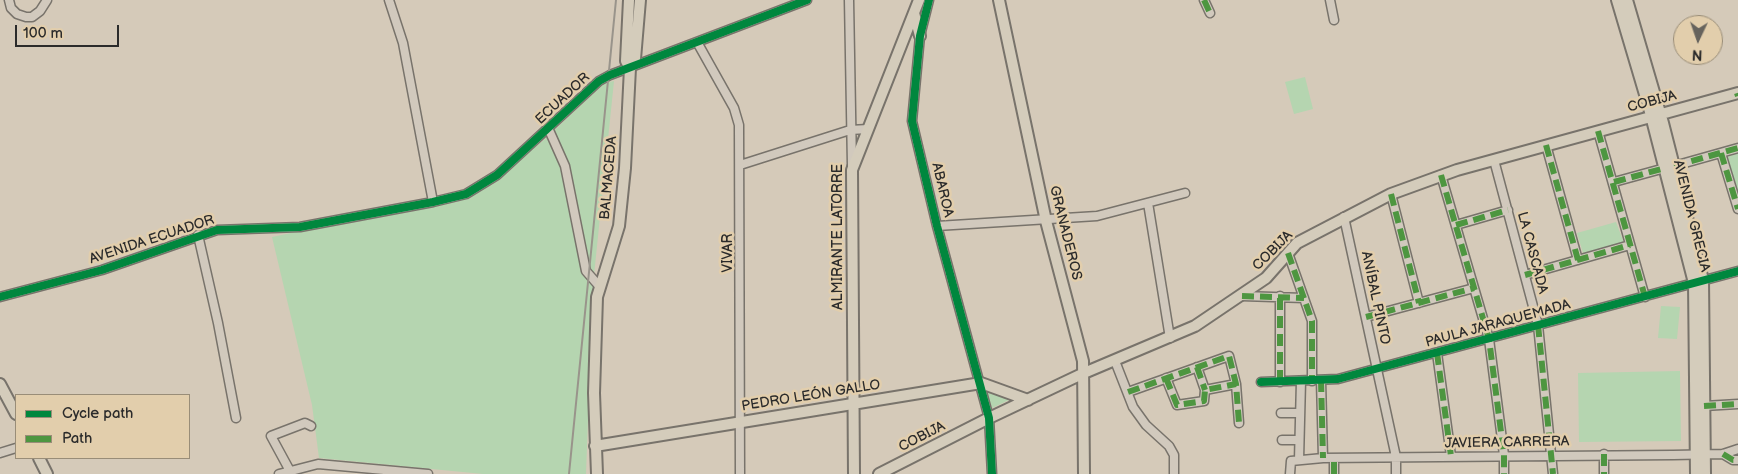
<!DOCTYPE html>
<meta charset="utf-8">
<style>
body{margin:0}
#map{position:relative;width:1738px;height:474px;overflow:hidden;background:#d5cab9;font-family:"Balsamiq Sans",sans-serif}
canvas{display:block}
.legend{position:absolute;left:15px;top:394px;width:175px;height:65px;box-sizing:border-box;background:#e2ceac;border:1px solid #998d78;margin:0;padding:6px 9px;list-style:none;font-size:15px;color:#2b2b2b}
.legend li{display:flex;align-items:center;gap:10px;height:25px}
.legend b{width:25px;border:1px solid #998d78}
.north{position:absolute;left:1673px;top:15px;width:50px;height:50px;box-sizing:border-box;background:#e2ceac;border:1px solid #998d78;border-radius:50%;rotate:183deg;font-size:14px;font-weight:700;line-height:20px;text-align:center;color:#2b2b2b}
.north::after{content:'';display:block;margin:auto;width:18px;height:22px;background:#66635d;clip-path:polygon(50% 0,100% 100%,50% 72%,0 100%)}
.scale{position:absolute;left:15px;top:25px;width:104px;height:22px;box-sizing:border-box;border:2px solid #2b2b2b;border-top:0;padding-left:6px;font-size:15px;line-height:18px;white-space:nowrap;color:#2b2b2b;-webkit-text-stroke:4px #e2ceac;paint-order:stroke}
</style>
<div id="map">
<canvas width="1738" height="474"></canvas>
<ul class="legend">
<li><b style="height:6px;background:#00873e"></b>Cycle path</li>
<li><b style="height:6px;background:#4d9640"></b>Path</li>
</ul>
<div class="north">N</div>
<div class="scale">100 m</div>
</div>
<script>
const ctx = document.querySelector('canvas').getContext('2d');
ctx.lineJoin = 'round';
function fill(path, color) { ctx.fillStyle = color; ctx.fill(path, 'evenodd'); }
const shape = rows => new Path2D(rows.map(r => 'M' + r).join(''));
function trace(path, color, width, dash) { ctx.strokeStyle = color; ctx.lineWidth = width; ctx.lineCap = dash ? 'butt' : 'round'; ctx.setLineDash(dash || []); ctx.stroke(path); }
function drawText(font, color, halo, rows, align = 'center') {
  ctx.font = font + ' "Balsamiq Sans",sans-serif'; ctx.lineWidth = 5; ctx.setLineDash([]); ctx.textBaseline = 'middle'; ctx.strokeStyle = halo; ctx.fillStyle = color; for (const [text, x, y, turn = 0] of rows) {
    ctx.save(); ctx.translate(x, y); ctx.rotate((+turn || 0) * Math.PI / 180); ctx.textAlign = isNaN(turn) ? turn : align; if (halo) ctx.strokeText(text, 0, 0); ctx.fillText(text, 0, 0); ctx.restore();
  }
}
fill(shape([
 [1305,77,1313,109,1294,114,1285,82],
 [614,81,593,285,586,474,483,474,319,458,312,405,272,237,470,195,487,186,545,139,604,83],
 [1738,153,1738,196,1727,157],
 [1616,222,1624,243,1583,253,1577,233],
 [1661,306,1680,307,1677,339,1658,338],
 [1680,371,1681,441,1579,442,1578,373],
 [987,390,1009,400,990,409]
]), '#b5d5b0');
const minor = shape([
 [9,0,11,8,17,14,26,17,32,17,40,11,47,0],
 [389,0,403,43,433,202],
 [849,0,852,166],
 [929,0,920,36,912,121,937,226,989,418,992,474],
 [1204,0,1210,13],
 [1330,0,1334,20],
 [697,42,734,108,739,125,740,474],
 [549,130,565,166,586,271,600,287],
 [1598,131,1645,297],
 [1546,145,1578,260],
 [1721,153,1738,209],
 [1494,160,1538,325,1553,474],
 [740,165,850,130,868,129],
 [1674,166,1738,148],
 [1441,175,1489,339,1504,455,1504,474],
 [1614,182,1665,168],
 [1391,194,1419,303],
 [1148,203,1170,338],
 [1344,217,1396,457,1396,474],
 [1456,225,1508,210],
 [937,226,1097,216,1185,193],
 [198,235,218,323,236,418],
 [1288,253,1312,321,1312,381],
 [1525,275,1630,245],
 [1242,296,1304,298],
 [0,297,102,270,217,230,300,227,433,202,466,194,497,175,599,81,610,75,807,0],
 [1366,317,1474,288],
 [1437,353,1451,456],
 [1115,361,1133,407,1146,425,1169,446,1174,455,1174,474],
 [1197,367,1205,390],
 [1166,378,1177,405,1204,401,1205,390,1236,384],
 [1321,380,1323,458],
 [1261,382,1338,379,1738,271],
 [1280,382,1280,296],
 [1128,392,1229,356,1236,384,1239,423],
 [1704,406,1738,404],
 [1281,413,1300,413],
 [1282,440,1299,440],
 [0,453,16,448],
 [1604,454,1604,474],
 [1723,454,1733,460,1738,460],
 [1299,460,1301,381],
 [290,471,271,436,305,423,311,426],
 [279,474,318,464,428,474],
 [1290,474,1291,461,1323,458,1673,455,1723,454,1738,449],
 [1334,474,1334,458]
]);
const major = shape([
 [629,0,626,61,630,68],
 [999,0,1046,221,1083,361,1084,474],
 [1617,0,1649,108,1694,283,1696,474],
 [1627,0,1663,123,1703,280,1705,474],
 [914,13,920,36],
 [0,384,16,414],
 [595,446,981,383,1028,400],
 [39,458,47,474],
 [597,474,594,393,597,297,619,226,625,168,630,68,635,59,640,0],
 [854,474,852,170,919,0],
 [879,474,989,418,1084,373,1195,326,1266,278,1297,243,1391,194,1457,170,1738,93]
]);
trace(minor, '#78736b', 11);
trace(major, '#78736b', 14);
trace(minor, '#d1c9bd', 8);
trace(major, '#d4ccbb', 10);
trace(shape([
 [569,474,616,0]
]), '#99948b', 2);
trace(shape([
 [1204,0,1210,13],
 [1737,93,1738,96],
 [1598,131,1645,297],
 [1546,145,1578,260],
 [1721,153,1738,209],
 [1674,166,1738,148],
 [1441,175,1489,339,1504,455,1504,474],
 [1614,182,1665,168],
 [1391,194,1419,303],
 [1456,225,1508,210],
 [1288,253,1312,321,1312,381],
 [1525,275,1630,245],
 [1242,296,1304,298],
 [1366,317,1474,288],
 [1538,325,1553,474],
 [1437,353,1451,456],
 [1197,367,1205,390],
 [1166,378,1177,405,1204,401,1205,390,1236,384],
 [1321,380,1323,458],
 [1280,382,1280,296],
 [1128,392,1229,356,1236,384,1239,423],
 [1704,406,1738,404],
 [1604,454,1604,474],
 [1723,454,1733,460,1738,460],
 [1334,474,1334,458]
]), '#4d9640', 6, [12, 6]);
trace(shape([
 [929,0,920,36,912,121,937,226,989,418,992,474],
 [0,297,102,270,217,230,300,227,433,202,466,194,497,175,599,81,610,75,807,0],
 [1261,382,1338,379,1738,271]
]), '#00873e', 8);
drawText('14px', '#2b2b2b', '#e2ceac', [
 ["ECUADOR",563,99,-43],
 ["COBIJA",1652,102,-15],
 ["BALMACEDA",609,178,-85],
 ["ABAROA",942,190,77],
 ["AVENIDA GRECIA",1691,216,76],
 ["GRANADEROS",1065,233,76],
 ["ALMIRANTE LATORRE",838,237,-90],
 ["AVENIDA ECUADOR",152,240,-18],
 ["COBIJA",1273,251,-45],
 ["VIVAR",728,253,-90],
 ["LA CASCADA",1532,253,75],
 ["ANÍBAL PINTO",1375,298,78],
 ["PAULA JARAQUEMADA",1498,324,-15],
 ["PEDRO LEÓN GALLO",811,396,-9],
 ["COBIJA",922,437,-27],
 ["JAVIERA CARRERA",1507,443,-1]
]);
</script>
